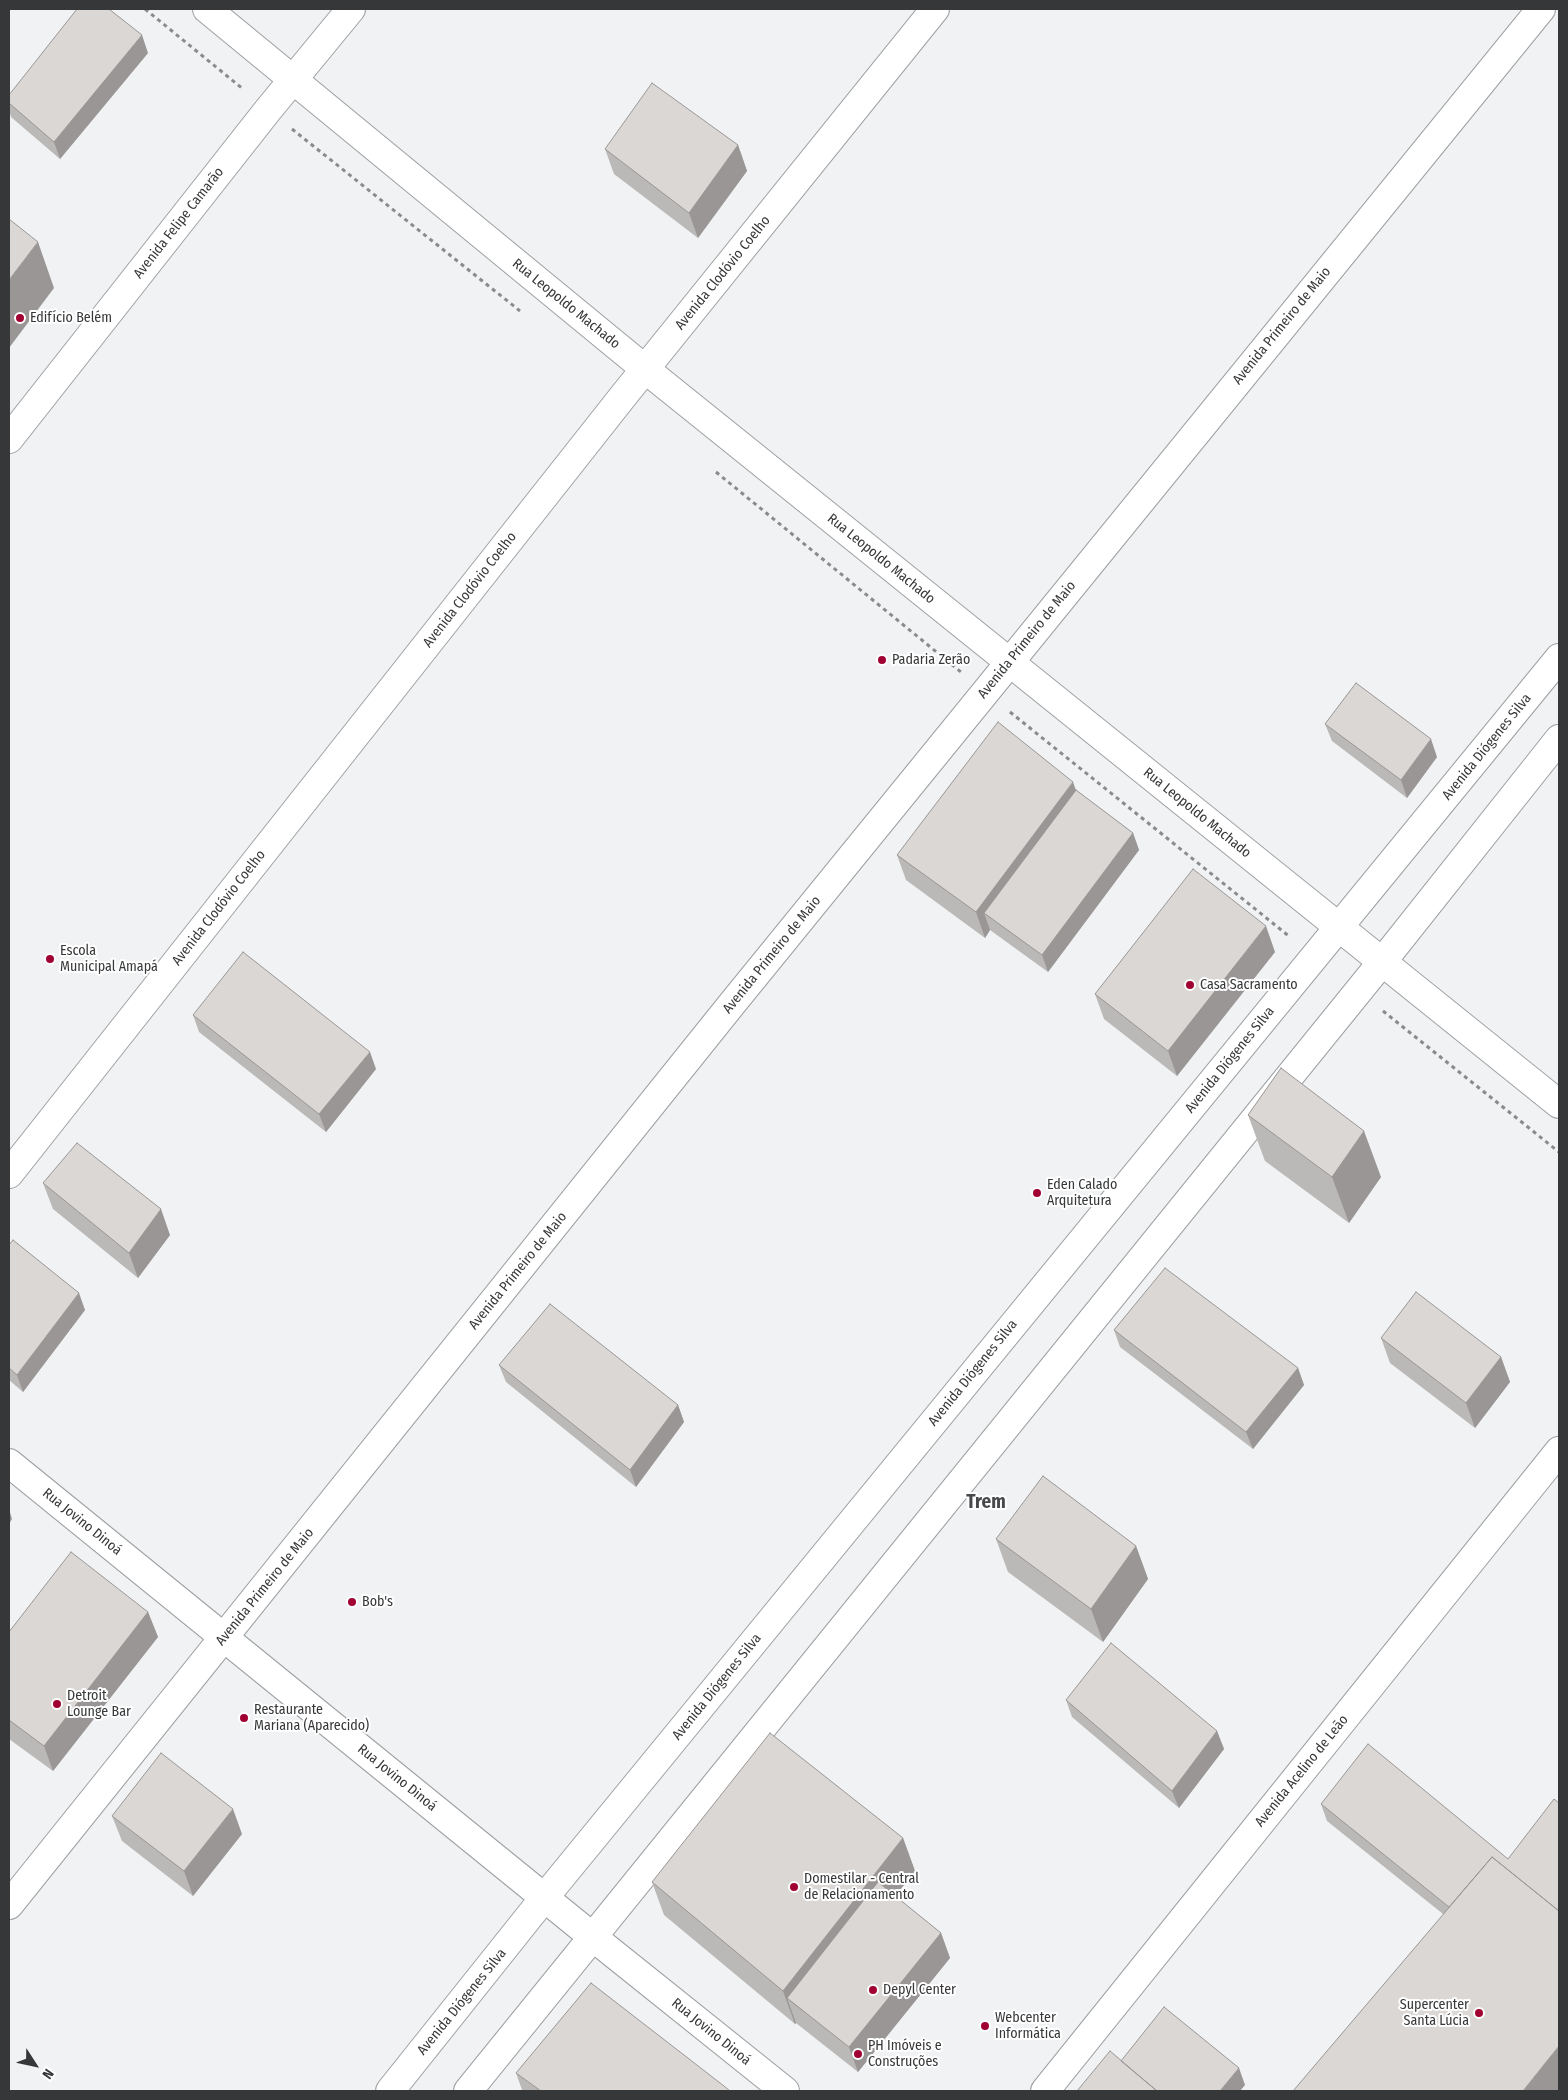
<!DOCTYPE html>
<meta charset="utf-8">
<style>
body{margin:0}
#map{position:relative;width:1568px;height:2100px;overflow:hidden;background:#f0f2f4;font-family:"Fira Sans Condensed",sans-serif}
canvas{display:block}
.frame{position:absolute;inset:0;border:10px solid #363738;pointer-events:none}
.north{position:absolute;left:10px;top:2040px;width:50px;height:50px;-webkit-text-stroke:4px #fff;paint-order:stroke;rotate:125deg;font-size:14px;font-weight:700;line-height:20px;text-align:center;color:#363738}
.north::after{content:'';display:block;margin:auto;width:18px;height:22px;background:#363738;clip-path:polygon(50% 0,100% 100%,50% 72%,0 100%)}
</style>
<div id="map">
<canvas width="1568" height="2100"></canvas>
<div class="frame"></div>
<div class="north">N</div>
</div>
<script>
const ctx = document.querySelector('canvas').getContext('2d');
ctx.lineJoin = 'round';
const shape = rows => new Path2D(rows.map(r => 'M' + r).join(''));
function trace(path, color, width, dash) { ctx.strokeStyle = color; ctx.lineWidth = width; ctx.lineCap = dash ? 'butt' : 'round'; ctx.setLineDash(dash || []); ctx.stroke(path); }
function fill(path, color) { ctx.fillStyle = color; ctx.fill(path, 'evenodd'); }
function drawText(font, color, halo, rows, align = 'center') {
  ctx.font = font + ' "Fira Sans Condensed",sans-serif'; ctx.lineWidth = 4; ctx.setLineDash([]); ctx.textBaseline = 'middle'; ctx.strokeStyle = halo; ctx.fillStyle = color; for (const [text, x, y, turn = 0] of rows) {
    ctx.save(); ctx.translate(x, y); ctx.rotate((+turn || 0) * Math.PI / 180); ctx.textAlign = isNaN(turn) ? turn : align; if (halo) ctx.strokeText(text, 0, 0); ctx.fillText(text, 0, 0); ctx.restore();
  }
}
const minor = shape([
 [9,439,268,110,351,9],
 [9,1174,624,395,935,9],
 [9,1905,731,1005,1541,9],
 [390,2091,544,1898,1559,658],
 [468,2091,1382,962,1559,739],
 [1045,2091,1559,1451]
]);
const primary = shape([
 [207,9,645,369,1559,1104],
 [9,1463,594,1938,785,2091]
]);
trace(minor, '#9da0a2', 30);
trace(primary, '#9da0a2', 30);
trace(shape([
 [145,9,243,89],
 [292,129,520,311],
 [716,472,961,672],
 [1010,712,1290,937],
 [1383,1011,1559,1152]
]), '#8a8b8d', 3, [4, 4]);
trace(minor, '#fff', 28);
trace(primary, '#fff', 28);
fill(shape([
 [148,53,60,159,11,117,9,110,9,95],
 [738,145,747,171,698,238,614,174,605,149],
 [1325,724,1437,757,1407,798,1332,741],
 [1076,790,1133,833,1139,850,1048,972,990,930,985,938,906,880,897,855],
 [1275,952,1177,1076,1104,1019,1095,994],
 [193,1015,376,1069,326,1132,199,1032],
 [1248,1115,1381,1177,1349,1223,1265,1161],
 [43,1183,170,1235,138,1278,53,1209],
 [9,1245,85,1310,23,1392,9,1380],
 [1114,1330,1298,1368,1304,1385,1253,1449,1120,1347],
 [1381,1338,1501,1357,1510,1382,1475,1428,1390,1363],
 [499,1365,678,1405,684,1422,636,1487,506,1382],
 [996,1539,1136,1546,1148,1579,1103,1642,1008,1572],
 [148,1612,158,1637,53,1771,9,1739,9,1632],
 [1066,1700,1217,1731,1224,1749,1179,1808,1072,1717],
 [1321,1804,1508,1859,1559,2091,1443,1914,1327,1821],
 [112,1816,242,1834,193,1896,122,1841],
 [903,1838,915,1871,895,1896,941,1933,950,1958,858,2072,796,2023,795,2024,664,1915,652,1882],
 [516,2073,730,2091,524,2091,522,2090]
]), '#bbb9b7');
fill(shape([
 [142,35,148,53,60,159,54,142],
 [738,145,747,171,698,238,689,213],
 [38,242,54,288,9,348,9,280],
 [1431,739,1437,757,1407,798,1401,780],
 [1073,782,1082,807,984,913,990,930,985,938,976,912],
 [1133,833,1139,850,1048,972,1042,955],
 [1266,926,1275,952,1177,1076,1168,1051],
 [370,1052,376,1069,326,1132,319,1114],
 [1364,1131,1381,1177,1349,1223,1332,1177],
 [161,1209,170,1235,138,1278,129,1253],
 [79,1293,85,1310,23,1392,17,1375],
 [1501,1357,1510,1382,1475,1428,1466,1403],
 [1298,1368,1304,1385,1253,1449,1246,1432],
 [678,1405,684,1422,636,1487,630,1470],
 [9,1509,12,1519,9,1524],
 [1136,1546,1148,1579,1103,1642,1091,1609],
 [148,1612,158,1637,53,1771,44,1746],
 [1217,1731,1224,1749,1179,1808,1172,1791],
 [233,1809,242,1834,193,1896,184,1871],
 [903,1838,915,1871,804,2012,787,1998,796,2023,795,2024,783,1991],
 [941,1933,950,1958,858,2072,849,2047],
 [1559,2046,1559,2091,1523,2091],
 [1239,2068,1245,2085,1240,2091,1220,2091]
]), '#999695');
const building = shape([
 [77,9,109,9,142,35,54,142,9,103,9,95,77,9],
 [652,83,738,145,689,213,605,149,652,83],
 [9,219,38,242,9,280,9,219],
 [1356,683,1431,739,1401,780,1325,724,1356,683],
 [998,722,1073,782,976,912,897,855,998,722],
 [1076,790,1133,833,1042,955,984,913,1076,790],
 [1193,869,1266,926,1168,1051,1095,994,1193,869],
 [243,952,370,1052,319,1114,193,1015,243,952],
 [1281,1068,1364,1131,1332,1177,1248,1115,1281,1068],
 [77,1143,161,1209,129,1253,43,1183,77,1143],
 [13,1240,79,1293,17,1375,9,1368,9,1245,13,1240],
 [1165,1268,1298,1368,1246,1432,1114,1330,1165,1268],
 [1416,1292,1501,1357,1466,1403,1381,1338,1416,1292],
 [550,1304,678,1405,630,1470,499,1365,550,1304],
 [1043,1476,1136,1546,1091,1609,996,1539,1043,1476],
 [71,1552,148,1612,44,1746,9,1720,9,1632,71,1552],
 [1111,1643,1217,1731,1172,1791,1066,1700,1111,1643],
 [770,1733,903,1838,783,1991,652,1882,770,1733],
 [1368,1744,1508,1859,1554,1799,1559,1803,1559,1911,1492,1857,1449,1907,1321,1804,1368,1744],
 [161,1753,233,1809,184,1871,112,1816,161,1753],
 [1492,1857,1559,1911,1559,2046,1523,2091,1293,2091,1492,1857],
 [878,1882,941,1933,849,2047,787,1998,878,1882],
 [591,1983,724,2086,730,2091,541,2091,516,2073,591,1983],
 [1164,2007,1239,2068,1220,2091,1157,2091,1121,2061,1164,2007],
 [1110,2051,1157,2091,1077,2091,1110,2051]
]);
fill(building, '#dad7d5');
trace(building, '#999695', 1);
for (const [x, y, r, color] of [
 [20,318,5,"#a10032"],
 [882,660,5,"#a10032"],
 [50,959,5,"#a10032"],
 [1190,985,5,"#a10032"],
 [1037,1193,5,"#a10032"],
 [352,1602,5,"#a10032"],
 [57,1704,5,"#a10032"],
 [244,1718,5,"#a10032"],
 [794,1887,5,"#a10032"],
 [873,1990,5,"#a10032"],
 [1479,2013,5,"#a10032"],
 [985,2026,5,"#a10032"],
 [858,2054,5,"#a10032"]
]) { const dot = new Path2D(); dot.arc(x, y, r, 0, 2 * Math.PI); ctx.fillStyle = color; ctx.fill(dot); trace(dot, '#fff', 2); }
drawText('14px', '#363738', '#fff', [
 ["Avenida Felipe Camarão",179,223,-52],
 ["Avenida Clodóvio Coelho",723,273,-51],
 ["Rua Leopoldo Machado",566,304,39],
 ["Avenida Primeiro de Maio",1282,326,-51],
 ["Rua Leopoldo Machado",881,559,39],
 ["Avenida Clodóvio Coelho",470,590,-52],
 ["Avenida Primeiro de Maio",1027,640,-51],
 ["Avenida Diógenes Silva",1487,747,-51],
 ["Rua Leopoldo Machado",1197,813,39],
 ["Avenida Clodóvio Coelho",219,908,-52],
 ["Avenida Primeiro de Maio",772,955,-51],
 ["Avenida Diógenes Silva",1230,1060,-51],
 ["Avenida Primeiro de Maio",518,1271,-51],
 ["Avenida Diógenes Silva",973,1373,-51],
 ["Rua Jovino Dinoá",82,1522,39],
 ["Avenida Primeiro de Maio",265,1587,-51],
 ["Avenida Diógenes Silva",717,1687,-51],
 ["Avenida Acelino de Leão",1302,1771,-51],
 ["Rua Jovino Dinoá",397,1778,39],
 ["Avenida Diógenes Silva",462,2002,-51],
 ["Rua Jovino Dinoá",711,2032,39]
]);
drawText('14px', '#363738', '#fff', [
 ["Edifício Belém",30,318],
 ["Padaria Zerão",892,660],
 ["Escola",60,951],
 ["Municipal Amapá",60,967],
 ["Casa Sacramento",1200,985],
 ["Eden Calado",1047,1185],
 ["Arquitetura",1047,1201],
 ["Bob's",362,1602],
 ["Detroit",67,1696],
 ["Lounge Bar",67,1712],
 ["Restaurante",254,1710],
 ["Mariana (Aparecido)",254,1726],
 ["Domestilar - Central",804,1879],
 ["de Relacionamento",804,1895],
 ["Depyl Center",883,1990],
 ["Supercenter",1469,2005,"right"],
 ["Santa Lúcia",1469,2021,"right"],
 ["Webcenter",995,2018],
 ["Informática",995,2034],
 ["PH Imóveis e",868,2046],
 ["Construções",868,2062]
], 'left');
drawText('bold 19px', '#47494b', '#fff', [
 ["Trem",986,1503]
]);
</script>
